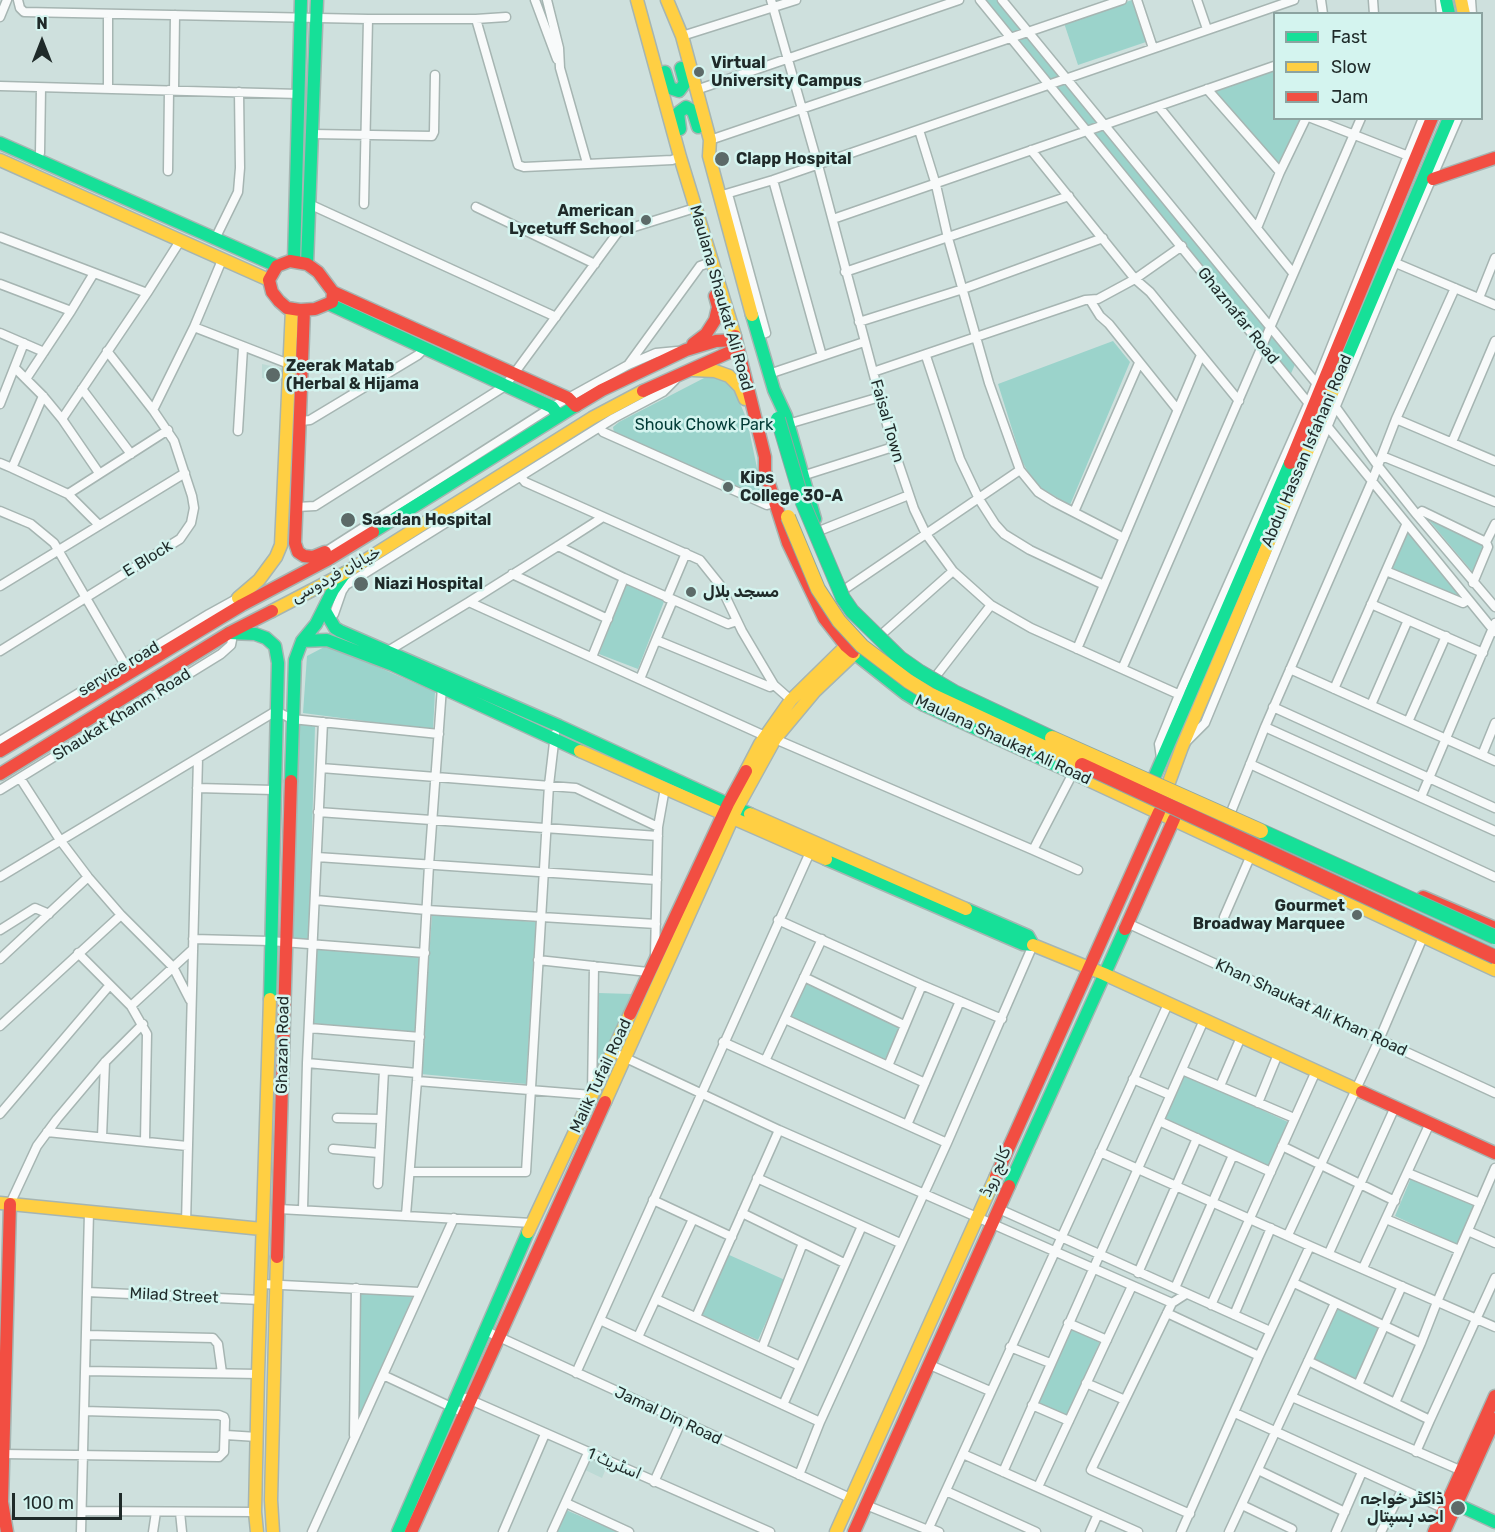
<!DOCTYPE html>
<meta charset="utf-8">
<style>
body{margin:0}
#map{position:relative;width:1495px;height:1532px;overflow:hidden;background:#cee0dd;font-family:Rubik,sans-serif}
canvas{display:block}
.legend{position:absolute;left:1273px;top:12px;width:210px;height:108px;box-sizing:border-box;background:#d4f4ef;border:2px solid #8ca3a0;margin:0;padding:8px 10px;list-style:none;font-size:18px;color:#1f2a29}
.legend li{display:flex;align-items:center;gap:12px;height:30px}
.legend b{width:30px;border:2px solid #8ca3a0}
.north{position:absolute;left:12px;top:12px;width:60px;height:60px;-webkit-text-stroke:4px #d4f4ef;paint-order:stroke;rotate:0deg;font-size:16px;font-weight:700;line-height:24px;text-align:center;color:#1f2a29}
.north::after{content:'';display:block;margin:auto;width:21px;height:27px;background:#1f2a29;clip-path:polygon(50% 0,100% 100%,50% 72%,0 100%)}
.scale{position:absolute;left:12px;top:1493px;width:110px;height:27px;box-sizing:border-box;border:3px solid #1f2a29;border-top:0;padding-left:8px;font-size:18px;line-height:21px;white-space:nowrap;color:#1f2a29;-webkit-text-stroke:4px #d4f4ef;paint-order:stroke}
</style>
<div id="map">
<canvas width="1495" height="1532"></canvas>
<ul class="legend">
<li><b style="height:8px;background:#16e098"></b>Fast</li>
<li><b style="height:8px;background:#ffcf43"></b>Slow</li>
<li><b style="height:8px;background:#f24e42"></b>Jam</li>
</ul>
<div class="north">N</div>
<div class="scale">100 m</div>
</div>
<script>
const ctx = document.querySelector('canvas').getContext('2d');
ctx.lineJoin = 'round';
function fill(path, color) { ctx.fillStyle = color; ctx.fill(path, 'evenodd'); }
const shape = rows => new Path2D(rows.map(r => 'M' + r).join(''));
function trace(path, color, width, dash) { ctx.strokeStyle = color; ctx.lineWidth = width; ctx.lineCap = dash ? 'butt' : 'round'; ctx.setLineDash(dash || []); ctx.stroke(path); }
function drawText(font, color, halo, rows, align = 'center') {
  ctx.font = font + ' Rubik,Cairo,sans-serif'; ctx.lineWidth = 5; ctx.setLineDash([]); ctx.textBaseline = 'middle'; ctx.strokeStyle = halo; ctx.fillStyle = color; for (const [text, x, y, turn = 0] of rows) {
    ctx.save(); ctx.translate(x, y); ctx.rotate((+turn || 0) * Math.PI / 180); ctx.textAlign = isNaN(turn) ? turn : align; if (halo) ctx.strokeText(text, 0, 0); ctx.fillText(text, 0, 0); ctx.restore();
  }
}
fill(shape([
 [262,364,285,369,285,381,262,378],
 [589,1458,607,1466,602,1478,583,1469]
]), '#bcdad5');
fill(shape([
 [980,0,999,0,1297,360,1289,378],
 [1132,0,1146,42,1078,65,1064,23],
 [1274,66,1274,118,1306,119,1280,172,1207,89],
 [1113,341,1130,362,1070,505,1039,487,1029,474,1022,461,998,384],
 [706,377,716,378,725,382,733,389,737,396,747,420,763,497,614,433,613,427,619,422],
 [1422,512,1486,546,1475,575],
 [1408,533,1458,592,1460,599,1389,571],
 [626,584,665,599,638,669,599,654],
 [328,645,435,692,433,730,303,713,307,656],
 [299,724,315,726,309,941,290,941],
 [1184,808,1194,808,1495,942,1495,955],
 [432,914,536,922,526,1084,421,1074],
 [315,949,420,957,417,1033,312,1024],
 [806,982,901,1026,884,1061,790,1018],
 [598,993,633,994,596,1081],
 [1184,1074,1288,1122,1268,1166,1164,1119],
 [1411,1178,1474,1204,1458,1245,1395,1216],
 [727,1254,785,1280,758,1340,700,1314],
 [359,1293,413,1296,357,1423],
 [1335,1305,1381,1326,1357,1379,1311,1357],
 [1068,1328,1100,1342,1067,1416,1035,1401],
 [566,1510,618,1532,557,1532]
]), '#9bd3cb');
const street = shape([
 [18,0,20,8,24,12,368,19,476,19,506,17],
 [535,0,557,59],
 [547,0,559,48,560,68,587,163],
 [771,0,818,165,893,447,914,509,926,534,953,571,991,605,1031,628,1189,699],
 [980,0,1495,632],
 [1002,0,1335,406,1378,466,1417,515,1495,607],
 [1137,0,1153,48],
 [1197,0,1207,29],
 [1321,0,1323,14],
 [1373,0,1374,14],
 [1440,0,1441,14],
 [1471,0,1472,14],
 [0,17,7,0],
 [476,19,518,165,524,167,672,160,680,157],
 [682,36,796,0],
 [0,86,299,94],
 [108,89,108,14],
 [1207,89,1280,172],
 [174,90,175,15],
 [696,90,959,0],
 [1159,107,1293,273],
 [1311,118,1411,157],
 [919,130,936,185,948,238,989,383,1020,470,1038,492,1054,502,1124,538],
 [312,134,432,136,434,132,435,75],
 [710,140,1122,0],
 [1031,150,1135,279,1150,292,1239,401],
 [37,160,40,153,41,88],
 [168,171,169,90],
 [773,180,822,356],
 [728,194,766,333,757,335],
 [719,196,773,180,1294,0],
 [309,204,556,317],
 [364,204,368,19],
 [476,207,595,264],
 [833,219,1274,66],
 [1257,228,1280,172,1306,118],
 [0,237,147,293],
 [215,239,238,192,240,168,239,92],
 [222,260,194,327,289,364],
 [1391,261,1495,305],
 [845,272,1069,196],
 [0,284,71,311],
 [1479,298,1495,258],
 [1090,300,1100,316,1109,324,1177,409],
 [859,322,963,289,1103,238],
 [0,333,44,352],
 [926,356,960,459,979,499,995,524,1004,534,1030,550,1104,585],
 [628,365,700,266,711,262],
 [15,368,43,396,62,419,99,473],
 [873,372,1085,300,1098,299,1135,279,1182,246],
 [769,374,864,342],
 [26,379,71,311,94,273],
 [82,389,131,454],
 [43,396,12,468,68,494,99,525],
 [0,404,24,343],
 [153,410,194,327],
 [62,419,147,293,180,241],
 [1396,419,1495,461],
 [301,421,310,420,418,355,424,349],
 [788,424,880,397],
 [600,427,603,432,767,505,774,503],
 [238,431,243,348],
 [1452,442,1495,341],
 [1382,456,1495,502],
 [0,463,12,468],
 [802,476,893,447],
 [521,477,525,482,700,560,720,585,742,631,774,685,791,700],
 [68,494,168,430],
 [297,507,315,506,505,386,618,232,695,208],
 [0,511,31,524,54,543,125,665],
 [1074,512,1139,363],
 [1417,515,1422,511,1486,542,1488,547,1473,583],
 [819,531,909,495],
 [1486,542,1495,524],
 [558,546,624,578,728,624,737,621],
 [325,552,552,407,628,365,656,353,677,351],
 [1386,571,1463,603,1468,600],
 [512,574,608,619],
 [0,586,185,473],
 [845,589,1020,470],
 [667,598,686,553],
 [673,600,656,640,770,687,774,685],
 [469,602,558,546,600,519,601,516],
 [1371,604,1483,653],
 [330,618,334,614,342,591,346,585,614,418,663,392,675,380],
 [882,634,953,571],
 [1077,649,1201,355],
 [0,651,180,539,191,523,194,508,192,496,174,441,153,410,107,351],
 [388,651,469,602,765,736],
 [592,657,624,578],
 [1122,669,1361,118],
 [1290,669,1495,761],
 [936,676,991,605],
 [640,679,656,640],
 [1334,689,1406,525],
 [1371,705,1408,620],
 [1273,707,1495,808],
 [1408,722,1446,636],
 [1265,727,1495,831],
 [775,739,1033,850,1073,773],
 [0,741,209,614,238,598],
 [1186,742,1205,723,1395,263,1458,118],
 [1482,755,1495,723],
 [1161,758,1159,744,1179,695,1309,402,1423,118],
 [1250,764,1495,877],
 [321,768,576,788,658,827],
 [20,778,60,840,88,877,121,915,173,967,190,1000],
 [197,788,274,790],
 [0,790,221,654,231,645,232,640,229,633],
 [1421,797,1495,623],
 [318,812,658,836],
 [1231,812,1265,727,1372,481,1396,419,1455,288],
 [1033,850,1078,870],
 [317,857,657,880],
 [0,877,276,711,292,719,439,734],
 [315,900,427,910,656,924],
 [1224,917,1251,855],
 [778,920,922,985,1002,1019],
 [1127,923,1495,1093],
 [0,930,35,908,49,914],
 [193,939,270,941,425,953],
 [78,953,131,1006,147,1034,145,1141],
 [655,955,658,827,665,788],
 [0,959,88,877],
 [538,960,648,972],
 [804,977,904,1025],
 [131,1006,193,949],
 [785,1019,925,1083],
 [0,1026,121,915],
 [309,1028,420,1037],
 [723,1042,947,1143],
 [613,1052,779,1130,1172,1303],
 [765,1061,822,939],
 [307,1063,417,1073],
 [888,1066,922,985],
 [1182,1070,1294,1118],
 [1133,1079,1170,1095],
 [417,1081,592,1095,594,966],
 [1220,1086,1241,1037],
 [1258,1103,1278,1054],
 [0,1114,109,986],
 [337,1118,381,1119],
 [1159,1121,1271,1172],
 [907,1125,960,1001],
 [47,1132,187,1146],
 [102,1137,105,1062],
 [1282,1146,1395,1201],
 [333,1149,379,1153],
 [1100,1152,1310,1246],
 [410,1172,526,1172,549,785,555,734],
 [1408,1173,1480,1203],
 [757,1178,900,1243],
 [378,1184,384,1070],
 [653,1200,732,1237],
 [10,1204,37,1146,57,1119,105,1062,143,1024],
 [279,1209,532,1223],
 [303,1209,307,1063,323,722],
 [999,1209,1270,1331],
 [742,1213,844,1263],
 [406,1215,417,1081,429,865,442,687],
 [1386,1219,1459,1250],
 [186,1223,198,758],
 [1468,1231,1495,1243],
 [1288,1235,1379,1040,1423,937],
 [1329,1253,1395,1107],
 [1363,1268,1430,1123],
 [1138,1273,1197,1138],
 [1294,1283,1421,1343,1437,1302,1495,1168],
 [262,1284,420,1292],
 [1175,1288,1233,1155],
 [87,1292,261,1300],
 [1186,1294,1172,1303,1091,1470,1190,1514],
 [656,1299,800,1366],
 [1211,1305,1316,1071],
 [1167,1313,1259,1356],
 [1234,1315,1271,1228],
 [696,1317,779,1130],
 [600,1320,820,1422],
 [1068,1323,1107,1340],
 [486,1331,850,1498],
 [87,1335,213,1338,218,1344,222,1373],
 [638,1337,693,1219],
 [1010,1347,1050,1363],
 [762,1348,803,1243],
 [1308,1361,1430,1420,1495,1278],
 [930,1365,990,1391],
 [86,1371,258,1374],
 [576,1373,811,850],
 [383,1375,464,1413],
 [1086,1383,1125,1400],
 [1358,1385,1402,1286],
 [1292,1397,1462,1471],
 [466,1398,770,1532],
 [1395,1403,1421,1343],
 [783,1405,862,1226],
 [1032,1405,1069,1421],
 [1235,1413,1445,1509],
 [226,1435,257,1437],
 [354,1435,356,1288],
 [1416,1452,1430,1420],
 [3,1454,219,1457,224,1452,225,1420,224,1417,219,1415,84,1411],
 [963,1454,1138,1532],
 [1258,1470,1345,1512],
 [1003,1472,1204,1020],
 [799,1475,820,1422,947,1143,1033,945],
 [654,1482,681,1422],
 [1038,1487,1132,1286],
 [946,1491,1036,1532],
 [566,1503,629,1532],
 [866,1505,928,1530],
 [1242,1505,1292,1529],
 [82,1511,255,1512],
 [180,1512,182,1532],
 [929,1528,939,1532],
 [81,1532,89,1212],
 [153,1532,156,1512],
 [312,1532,454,1218],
 [503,1532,545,1434],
 [552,1532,588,1453],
 [927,1532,1168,1004],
 [1090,1532,1098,1514],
 [1181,1532,1259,1356,1310,1246,1495,1327],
 [1229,1532,1335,1303],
 [1336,1532,1362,1472],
 [1381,1532,1402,1490]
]);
const fast = shape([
 [1446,0,1449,14],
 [665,72,670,88,679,91,685,83,681,68],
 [680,129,678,113,686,107,693,111,698,127],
 [0,143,277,266],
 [294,261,301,0],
 [307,264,317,0],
 [329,304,552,407,559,416],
 [752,315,774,390,786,416,815,519],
 [1344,365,1449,118],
 [373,532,577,405],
 [324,609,335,628,340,631,559,726,750,814],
 [229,633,255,634,266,638,275,646,278,663,270,999],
 [302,641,327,640,393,665,580,751],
 [853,652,906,694,924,705,1084,778],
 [1154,778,1290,463],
 [291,781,295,660,302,641,316,624,333,590,345,573],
 [826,859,1023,944,1033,945,1028,936,966,909],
 [1009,1186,1125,929],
 [1456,1504,1495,1522],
 [398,1532,528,1232]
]);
const slow = shape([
 [637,0,680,157,735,336],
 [667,0,682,36,710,140,709,156,752,315],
 [1461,0,1464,14],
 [0,160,269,280],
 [693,370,715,371,729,376,740,387,745,399],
 [238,598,259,580,276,557,281,545,292,309],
 [272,611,345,573,592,418,643,391],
 [580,751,826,859],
 [746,771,760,744,791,700,846,646],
 [1084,778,1495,970],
 [1168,785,1182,747,1344,365],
 [750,814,966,909],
 [1033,945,1104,974,1362,1092],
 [605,1102,737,808,775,739,815,691,854,654],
 [0,1203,262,1229],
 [528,1232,630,1014],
 [257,1532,255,1512,258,1374,270,999],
 [273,1532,271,1500,277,1257],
 [836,1532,996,1176]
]);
const jam = shape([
 [1433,179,1495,158],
 [290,261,307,264,318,272,333,292,332,302,315,309,300,310,287,308,279,301,272,292,269,280,277,266,290,261],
 [333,292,568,398,576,406],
 [304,310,295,543,298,552,304,556,313,557,325,552],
 [735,336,765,457,765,471,788,543,824,618,846,646,853,652],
 [693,344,706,334,715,320,718,307,715,296],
 [643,391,730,352,737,346],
 [577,405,602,390,686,350,716,341,736,340],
 [1290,463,1432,118],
 [0,751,242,605,329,559,373,532],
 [0,774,229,633,272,611],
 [1423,897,1495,928],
 [1125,929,1174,819],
 [630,1014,728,804,746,771],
 [1362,1092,1495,1153],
 [996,1176,1159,812],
 [277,1257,291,781],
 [7,1532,2,1502,10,1204],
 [411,1532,605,1102],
 [854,1532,1009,1186],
 [1434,1532,1495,1396],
 [1444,1532,1495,1419]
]);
trace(street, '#a6b5b2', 11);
trace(fast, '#a6b5b2', 15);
trace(slow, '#a6b5b2', 15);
trace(jam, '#a6b5b2', 15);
trace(street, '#f8fafa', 8);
trace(fast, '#16e098', 12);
trace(slow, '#ffcf43', 12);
trace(jam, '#f24e42', 12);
const fastBridge = shape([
 [778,419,803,503,843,598,852,611,900,658,920,672,954,692,1052,738],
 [1261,831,1495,937]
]);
const slowBridge = shape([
 [788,517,818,589,839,621,862,646,908,681,929,694,1082,765],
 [1052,738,1261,831]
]);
const jamBridge = shape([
 [1082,765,1495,957]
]);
trace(fastBridge, '#8da7a4', 16, []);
trace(slowBridge, '#8da7a4', 16, []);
trace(jamBridge, '#8da7a4', 16, []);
trace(fastBridge, '#16e098', 14);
trace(slowBridge, '#ffcf43', 14);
trace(jamBridge, '#f24e42', 14);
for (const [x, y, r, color] of [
 [699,72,6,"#5c6a68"],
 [722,159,8,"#5c6a68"],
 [646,220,6,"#5c6a68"],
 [273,375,8,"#5c6a68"],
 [728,487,6,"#5c6a68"],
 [348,520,8,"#5c6a68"],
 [361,584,8,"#5c6a68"],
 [691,592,6,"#5c6a68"],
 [1357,915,6,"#5c6a68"],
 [1458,1508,8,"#5c6a68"]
]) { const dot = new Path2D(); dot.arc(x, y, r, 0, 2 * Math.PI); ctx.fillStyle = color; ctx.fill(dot); trace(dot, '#d4f4ef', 2); }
drawText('bold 16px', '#1f2a29', '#d4f4ef', [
 ["Virtual",711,63],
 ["University Campus",711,81],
 ["Clapp Hospital",736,159],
 ["American",634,211,"right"],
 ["Lycetuff School",634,229,"right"],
 ["Zeerak Matab",286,366],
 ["(Herbal & Hijama",286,384],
 ["Kips",740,478],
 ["College 30-A",740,496],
 ["Saadan Hospital",362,520],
 ["Niazi Hospital",374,584],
 ["مسجد بلال",703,592],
 ["Gourmet",1345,906,"right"],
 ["Broadway Marquee",1345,924,"right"],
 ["ڈاکٹر خواجہ",1444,1499,"right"],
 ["احد ہسپتال",1444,1517,"right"]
], 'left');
drawText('16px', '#1f2a29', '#d4f4ef', [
 ["Maulana Shaukat Ali Road",721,298,74],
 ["Ghaznafar Road",1238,316,51],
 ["Faisal Town",887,421,74],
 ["Abdul Hassan Isfahani Road",1307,451,-67],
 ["E Block",148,559,-32],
 ["خیابان فردوسی",336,575,-29],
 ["service road",119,669,-31],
 ["Shaukat Khanm Road",122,715,-32],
 ["Maulana Shaukat Ali Road",1003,740,25],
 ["Khan Shaukat Ali Khan Road",1311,1008,25],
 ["Ghazan Road",283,1045,-89],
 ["Malik Tufail Road",601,1076,-65],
 ["کالج روڈ",996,1172,-66],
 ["Milad Street",174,1296,3],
 ["Jamal Din Road",668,1416,25],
 ["اسٹریٹ 1",614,1464,23]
]);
drawText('16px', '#013a35', '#d4f4ef', [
 ["Shouk Chowk Park",704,425]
]);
</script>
